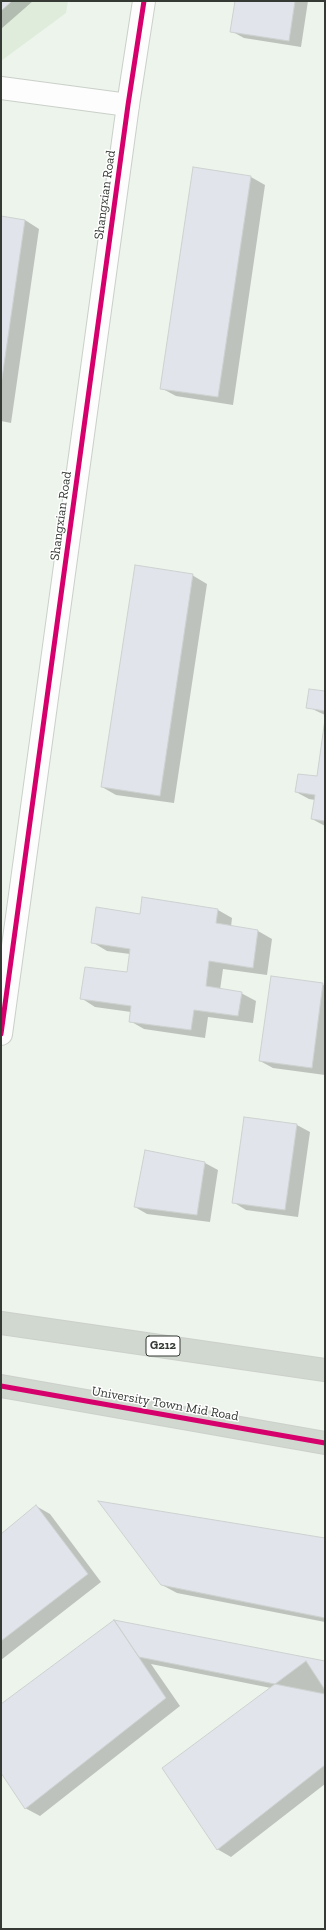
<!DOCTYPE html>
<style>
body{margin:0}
#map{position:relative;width:326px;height:1930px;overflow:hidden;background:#edf4ec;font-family:"Zilla Slab",serif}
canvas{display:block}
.frame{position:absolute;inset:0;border:2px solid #353a34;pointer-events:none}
</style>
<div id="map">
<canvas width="326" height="1930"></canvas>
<div class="frame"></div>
</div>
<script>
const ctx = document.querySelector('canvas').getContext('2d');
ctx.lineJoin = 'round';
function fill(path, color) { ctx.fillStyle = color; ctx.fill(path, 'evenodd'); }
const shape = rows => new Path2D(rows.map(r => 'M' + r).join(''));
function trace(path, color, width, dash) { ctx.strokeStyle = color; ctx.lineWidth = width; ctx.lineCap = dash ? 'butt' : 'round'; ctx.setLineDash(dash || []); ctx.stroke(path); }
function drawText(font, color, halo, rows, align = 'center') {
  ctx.font = font + ' "Zilla Slab",serif'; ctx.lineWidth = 3; ctx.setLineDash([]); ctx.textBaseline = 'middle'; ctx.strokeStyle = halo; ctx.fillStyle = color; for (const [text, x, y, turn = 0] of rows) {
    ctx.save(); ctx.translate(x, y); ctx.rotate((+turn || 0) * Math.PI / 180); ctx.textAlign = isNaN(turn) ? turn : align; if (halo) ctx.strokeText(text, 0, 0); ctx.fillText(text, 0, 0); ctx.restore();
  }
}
fill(shape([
 [1,1,68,1,66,13,1,61]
]), '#dfecdc');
fill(shape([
 [1,1,33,1,1,29],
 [236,1,308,1,301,47,244,38,231,31],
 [194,168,251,177,265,185,233,405,176,396,161,388],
 [1,217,25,220,39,229,11,423,1,421],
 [192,575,207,584,174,803,116,795,102,787],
 [325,692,325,715,308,707],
 [325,726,325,826,312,819,315,800,309,799,296,792,318,777],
 [218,910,232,918,231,927,258,931,272,939,267,975,223,969,220,990,241,993,256,1001,253,1023,208,1017,205,1038,144,1029,130,1021,131,1012,95,1007,81,998,128,974,130,954,107,951,92,942,141,915],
 [272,977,325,985,325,1075,273,1068,260,1061],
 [297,1125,310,1132,298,1217,246,1210,233,1202],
 [146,1151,205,1163,218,1170,210,1222,147,1214,135,1207],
 [36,1506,50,1514,101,1582,1,1660,1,1535],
 [325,1539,325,1622,177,1593,162,1585],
 [114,1621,325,1662,325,1784,231,1857,217,1849,271,1688,151,1664,180,1706,40,1816,25,1808,1,1772,1,1705]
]), '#0003');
const building = shape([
 [1,1,12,1,1,11,1,1],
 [235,1,295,1,289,41,230,32,235,1],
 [193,167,251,176,218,397,160,389,193,167],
 [1,216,25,220,1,385,1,216],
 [135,565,193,574,160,796,101,787,135,565],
 [309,689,325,691,325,711,306,708,309,689],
 [325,719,325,821,311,819,315,795,295,792,298,774,317,776,325,719],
 [142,897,218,909,216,923,258,930,253,968,209,961,206,986,242,992,238,1016,194,1010,191,1030,129,1022,131,1006,80,999,85,967,127,972,130,949,91,943,96,907,140,914,142,897],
 [271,976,323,983,312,1068,259,1061,271,976],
 [244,1117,297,1124,285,1210,232,1203,244,1117],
 [145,1150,205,1162,197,1215,134,1207,145,1150],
 [98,1501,325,1538,325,1618,161,1585,98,1501],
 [36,1505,88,1574,1,1641,1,1534,36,1505],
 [114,1620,166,1698,25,1809,1,1773,1,1704,114,1620],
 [114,1620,325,1661,325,1694,139,1657,114,1620],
 [306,1661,325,1690,325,1765,217,1850,162,1768,306,1661]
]);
fill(building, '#e1e5eb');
trace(building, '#cdd1d0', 1);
const street = shape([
 [1,88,128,105]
]);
const secondary = shape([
 [1,1034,128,105,144,1]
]);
const highway = shape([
 [1,1323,325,1370],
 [1,1386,325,1443]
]);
trace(street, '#cad0c9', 24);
trace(secondary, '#cad0c9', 24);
trace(highway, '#ccd0cb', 24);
trace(street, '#fcfdfc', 22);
trace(secondary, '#fcfdfc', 22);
trace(highway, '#d1d8cf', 22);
trace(shape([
 [1,1034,128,105,144,1],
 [1,1386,325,1443]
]), '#d6006c', 5);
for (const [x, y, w] of [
 [163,1346,34]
]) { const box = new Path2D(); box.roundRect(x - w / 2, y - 10, w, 20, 3); ctx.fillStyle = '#fff'; ctx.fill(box); trace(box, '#353a34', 1); }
drawText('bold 12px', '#353a34', null, [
 ["G212",163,1346]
]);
drawText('13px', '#353a34', '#fff', [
 ["Shangxian Road",105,195,-82],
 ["Shangxian Road",61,516,-82],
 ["University Town Mid Road",165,1404,10]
]);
</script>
